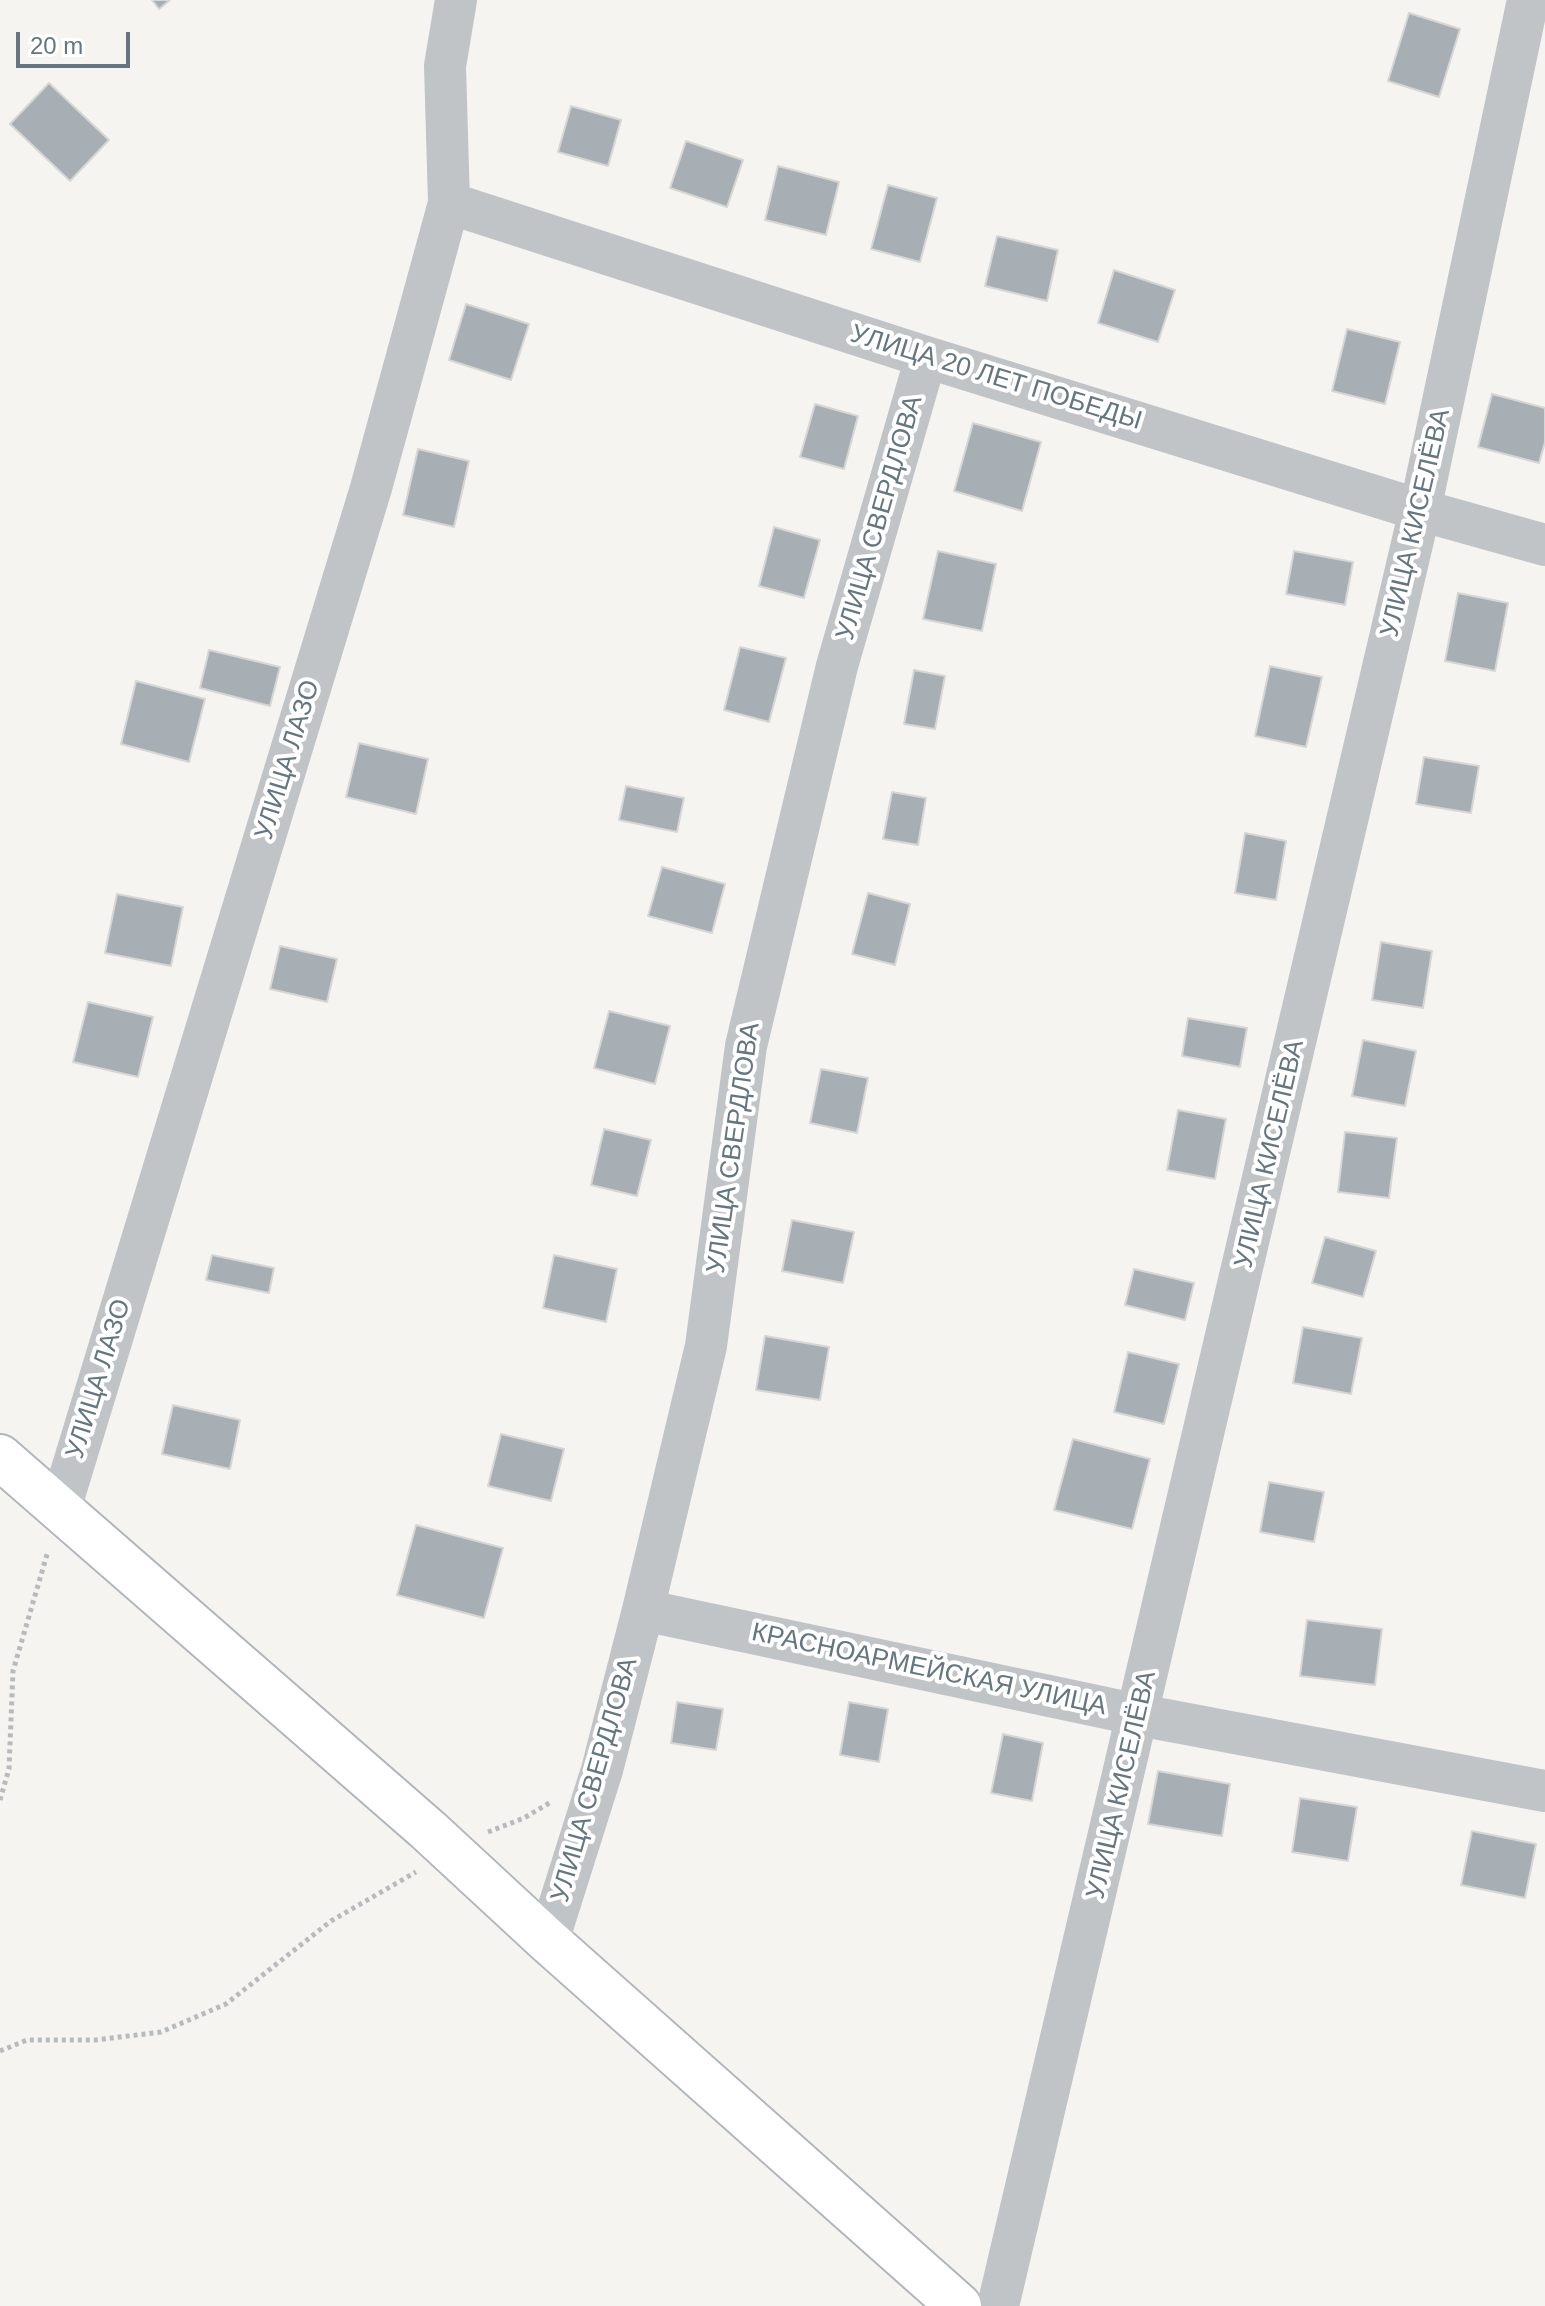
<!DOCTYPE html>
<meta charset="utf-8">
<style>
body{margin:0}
#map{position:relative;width:1545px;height:2306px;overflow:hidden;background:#f5f4f1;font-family:Arial,sans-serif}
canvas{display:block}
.scale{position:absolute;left:16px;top:32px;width:114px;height:36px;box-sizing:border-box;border:4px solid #657681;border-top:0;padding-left:10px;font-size:24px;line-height:28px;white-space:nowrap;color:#657681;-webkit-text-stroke:6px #fff;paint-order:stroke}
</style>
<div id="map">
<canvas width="1545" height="2306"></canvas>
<div class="scale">20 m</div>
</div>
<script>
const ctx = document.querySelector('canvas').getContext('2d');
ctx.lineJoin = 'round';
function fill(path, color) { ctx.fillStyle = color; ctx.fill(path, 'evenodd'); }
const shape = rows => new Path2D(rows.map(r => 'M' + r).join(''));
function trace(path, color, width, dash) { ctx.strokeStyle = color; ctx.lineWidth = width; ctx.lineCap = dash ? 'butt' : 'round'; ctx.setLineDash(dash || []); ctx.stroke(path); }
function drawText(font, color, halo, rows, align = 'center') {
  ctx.font = font + ' Arial,sans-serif'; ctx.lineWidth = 8; ctx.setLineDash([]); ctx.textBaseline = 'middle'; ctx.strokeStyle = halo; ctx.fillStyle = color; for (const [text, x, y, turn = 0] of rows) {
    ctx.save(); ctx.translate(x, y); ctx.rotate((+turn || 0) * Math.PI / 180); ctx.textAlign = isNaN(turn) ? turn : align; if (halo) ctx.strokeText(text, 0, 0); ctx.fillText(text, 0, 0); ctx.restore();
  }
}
const building = shape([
 [152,0,170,0,159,9,152,0],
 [1409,13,1460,29,1439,97,1388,81,1409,13],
 [49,83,109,140,70,181,10,124,49,83],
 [571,106,621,120,608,166,558,152,571,106],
 [686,141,743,160,727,207,670,188,686,141],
 [778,166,839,182,826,235,765,220,778,166],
 [888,185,937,198,920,262,871,249,888,185],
 [997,236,1058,250,1047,301,985,286,997,236],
 [1114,270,1175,290,1158,342,1098,323,1114,270],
 [466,304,529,324,511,380,449,360,466,304],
 [1347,329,1400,342,1385,404,1332,391,1347,329],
 [1492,394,1545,408,1545,442,1539,463,1478,447,1492,394],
 [815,404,858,416,844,469,800,457,815,404],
 [973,423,1041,442,1022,511,954,491,973,423],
 [418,449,469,461,454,527,403,515,418,449],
 [774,527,820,540,804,598,759,586,774,527],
 [938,551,996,564,982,631,923,619,938,551],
 [1294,551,1353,562,1345,605,1286,594,1294,551],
 [1458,593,1508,603,1495,671,1445,661,1458,593],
 [740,647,786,658,769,722,724,710,740,647],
 [209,650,280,667,270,706,200,688,209,650],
 [1270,666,1322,677,1306,747,1255,736,1270,666],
 [914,670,945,676,935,729,904,724,914,670],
 [136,681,205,699,189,762,121,744,136,681],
 [359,743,428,759,416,814,346,797,359,743],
 [1424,757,1479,766,1471,813,1416,804,1424,757],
 [626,786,684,798,677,832,619,820,626,786],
 [892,792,926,798,918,845,883,839,892,792],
 [1245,833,1286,841,1276,900,1235,893,1245,833],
 [662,867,725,884,712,933,648,916,662,867],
 [868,893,910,904,895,965,852,954,868,893],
 [117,894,183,907,171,966,105,953,117,894],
 [1381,942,1432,951,1423,1008,1372,1000,1381,942],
 [280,946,337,959,327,1002,270,989,280,946],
 [88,1002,153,1017,138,1077,73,1062,88,1002],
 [609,1011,670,1026,655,1084,594,1068,609,1011],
 [1188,1018,1247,1028,1240,1067,1182,1056,1188,1018],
 [1363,1040,1416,1051,1405,1106,1352,1096,1363,1040],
 [821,1069,868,1078,857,1133,810,1123,821,1069],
 [1178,1110,1226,1119,1215,1179,1167,1170,1178,1110],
 [604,1129,651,1140,637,1196,591,1185,604,1129],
 [1345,1132,1397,1138,1389,1198,1338,1192,1345,1132],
 [792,1220,854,1232,843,1283,782,1271,792,1220],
 [1325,1237,1376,1251,1363,1297,1312,1283,1325,1237],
 [212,1255,274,1268,269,1293,206,1280,212,1255],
 [554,1255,617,1269,606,1322,543,1308,554,1255],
 [1134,1269,1194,1283,1185,1320,1125,1305,1134,1269],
 [1303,1327,1362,1338,1351,1394,1293,1383,1303,1327],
 [765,1336,829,1347,820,1400,756,1390,765,1336],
 [1128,1352,1179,1364,1164,1424,1114,1412,1128,1352],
 [173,1405,240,1420,230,1469,162,1454,173,1405],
 [501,1434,564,1449,551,1501,488,1486,501,1434],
 [1073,1439,1150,1459,1132,1529,1054,1510,1073,1439],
 [1269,1482,1324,1492,1314,1542,1260,1532,1269,1482],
 [416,1525,503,1548,484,1618,397,1595,416,1525],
 [1307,1620,1382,1629,1375,1685,1300,1676,1307,1620],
 [677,1702,723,1709,716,1750,671,1743,677,1702],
 [849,1702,888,1709,879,1762,840,1755,849,1702],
 [1003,1734,1043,1743,1032,1801,991,1793,1003,1734],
 [1158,1771,1230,1784,1222,1836,1148,1824,1158,1771],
 [1300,1798,1357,1807,1348,1861,1292,1852,1300,1798],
 [1472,1831,1536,1844,1525,1898,1461,1885,1472,1831]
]);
fill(building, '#a7afb4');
trace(building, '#d6d6d4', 2);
const secondary = shape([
 [0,1457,428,1830,548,1941,959,2306]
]);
trace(secondary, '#b0b6ba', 48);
trace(shape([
 [0,1800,9,1769,13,1671,48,1551],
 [488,1832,524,1818,551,1802],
 [0,2051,27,2040,96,2040,161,2032,226,2004,331,1921,416,1872]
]), '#b8bbbd', 5, [4, 4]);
trace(shape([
 [449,203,926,357,1420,510,1545,545],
 [60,1509,371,488,449,203,445,66,456,0],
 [643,1610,1139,1715,1545,1791],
 [548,1941,602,1770,643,1610,706,1346,746,1046,837,666,926,357],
 [998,2306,1420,510,1528,0]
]), '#c0c4c7', 42);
trace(secondary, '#fff', 44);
drawText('26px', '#657681', '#fff', [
 ["УЛИЦА 20 ЛЕТ ПОБЕДЫ",996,378,17],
 ["УЛИЦА СВЕРДЛОВА",880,518,-74],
 ["УЛИЦА КИСЕЛЁВА",1416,523,-77],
 ["УЛИЦА ЛАЗО",288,760,-73],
 ["УЛИЦА СВЕРДЛОВА",734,1148,-82],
 ["УЛИЦА КИСЕЛЁВА",1270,1154,-77],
 ["УЛИЦА ЛАЗО",99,1379,-73],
 ["КРАСНОАРМЕЙСКАЯ УЛИЦА",929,1670,12],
 ["УЛИЦА СВЕРДЛОВА",595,1780,-74],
 ["УЛИЦА КИСЕЛЁВА",1122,1785,-77]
]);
</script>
